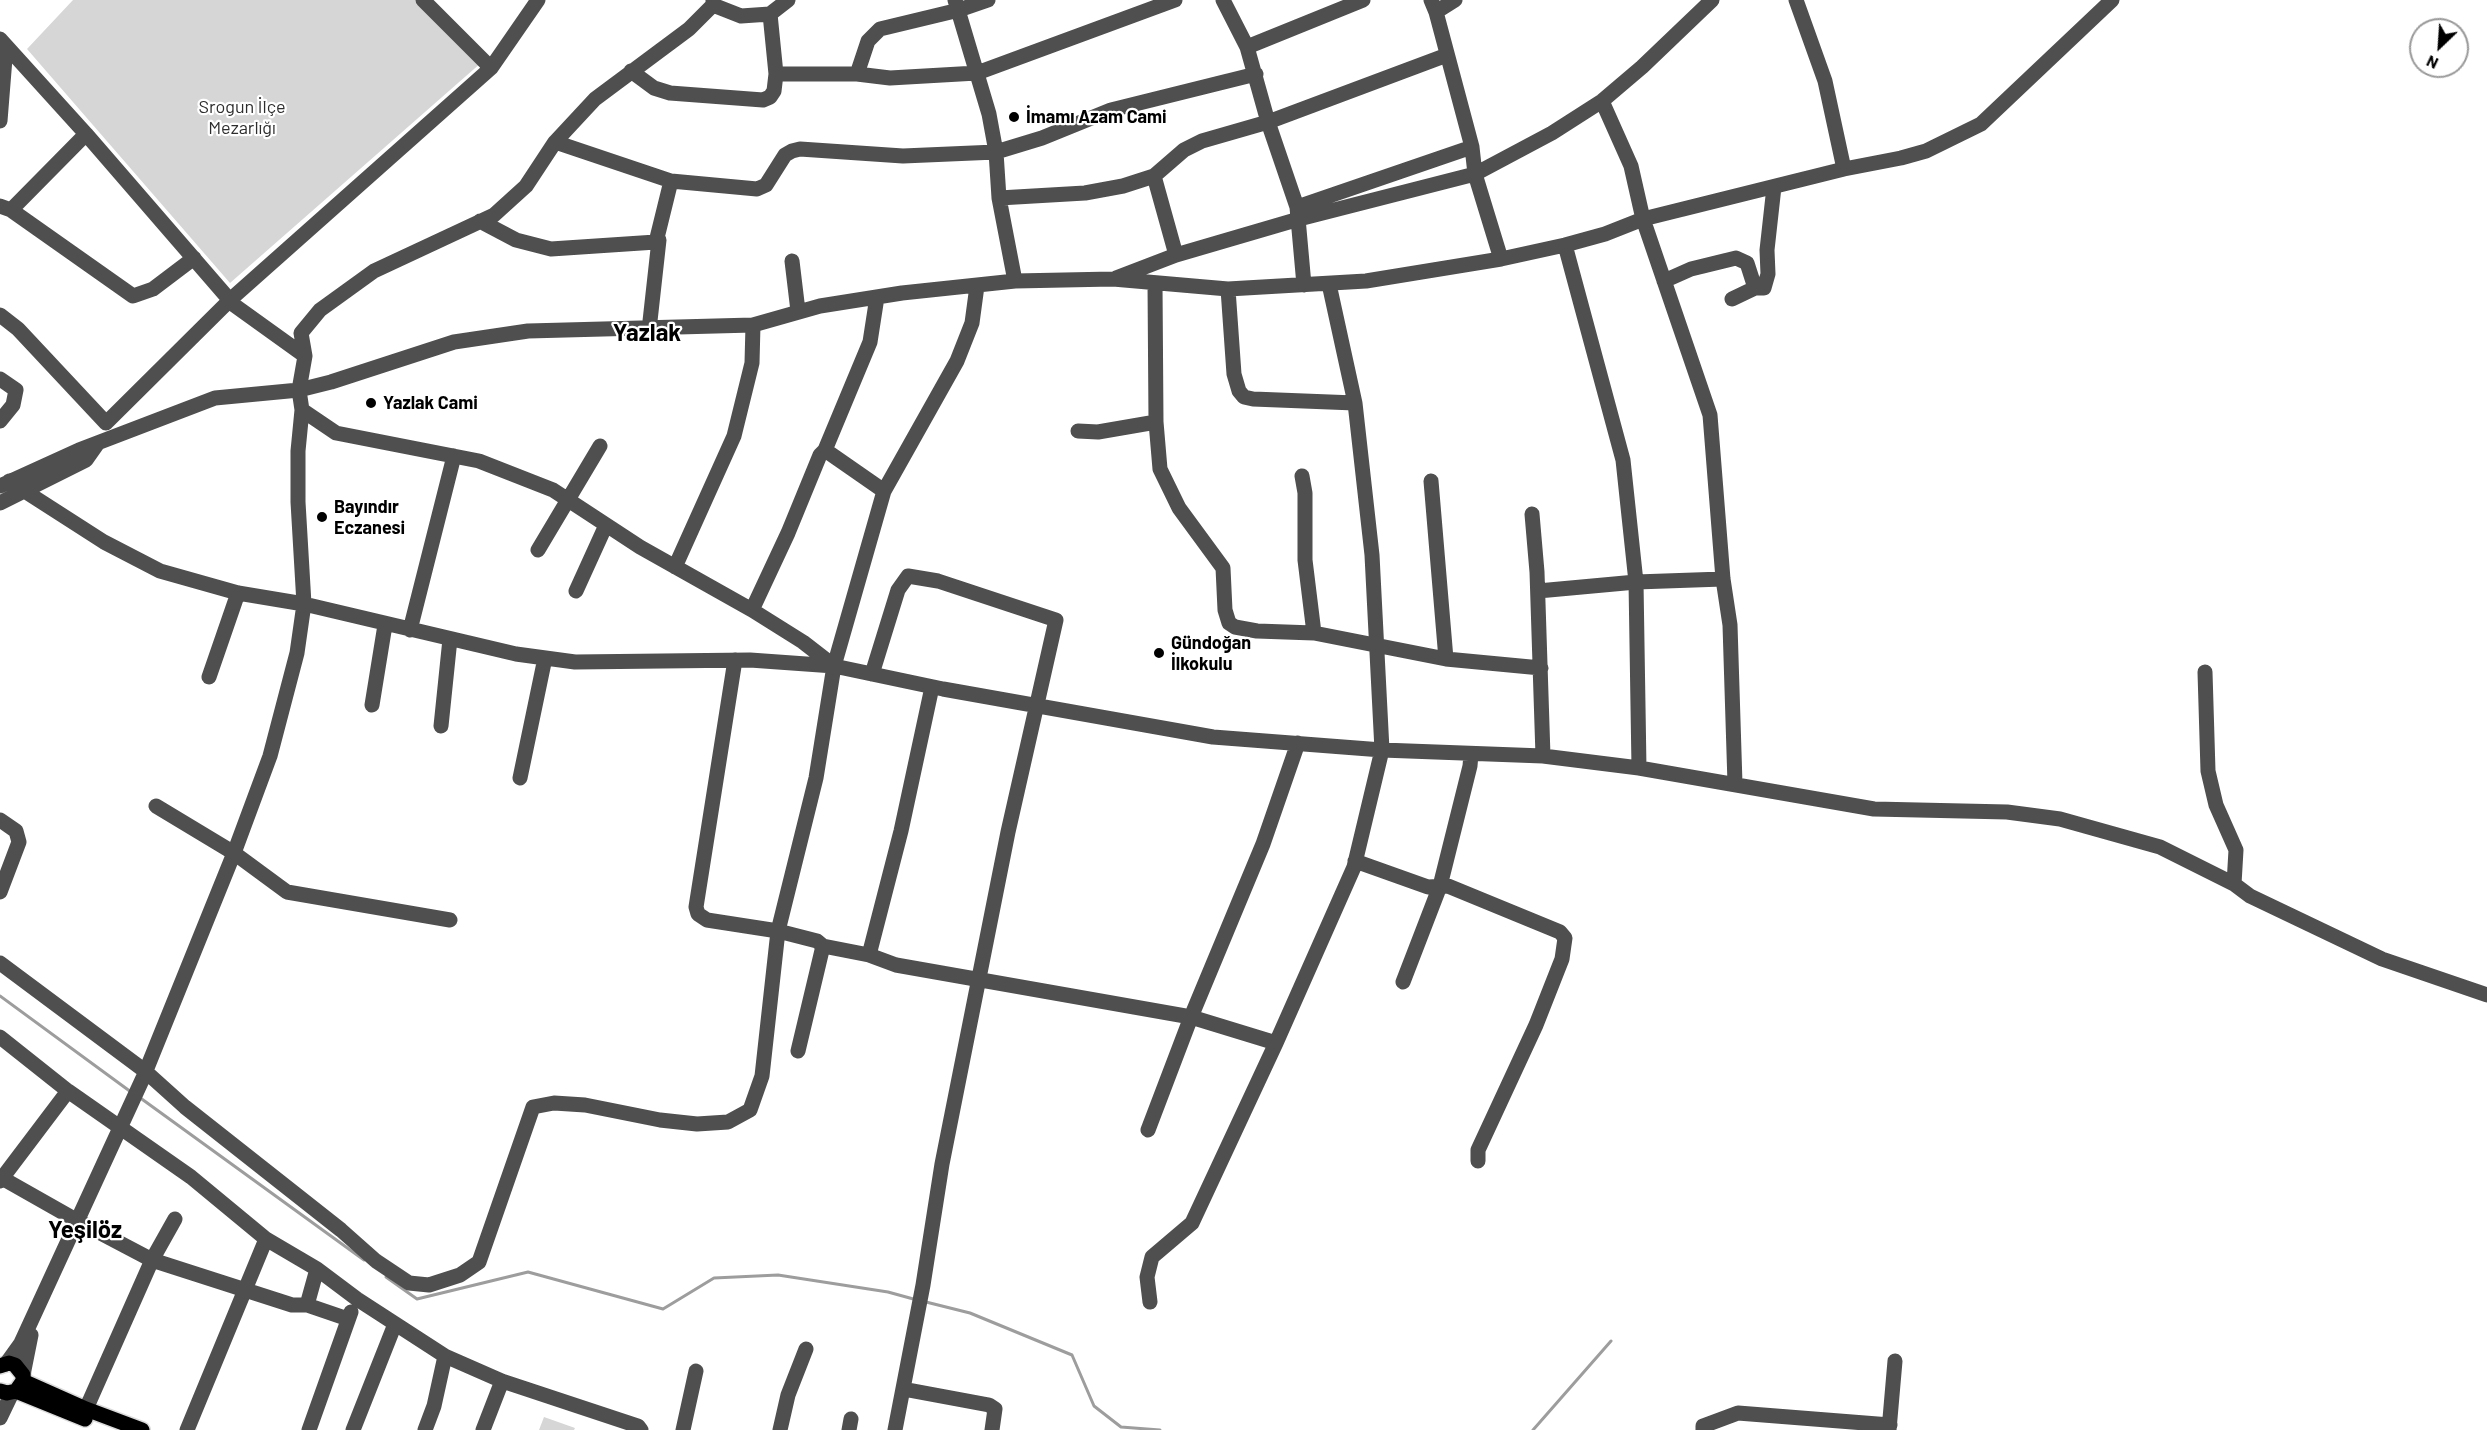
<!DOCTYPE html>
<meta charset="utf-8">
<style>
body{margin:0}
#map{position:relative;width:2487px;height:1430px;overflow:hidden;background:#fff;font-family:Barlow,sans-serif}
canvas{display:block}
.north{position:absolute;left:2409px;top:18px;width:60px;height:60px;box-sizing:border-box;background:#fff;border:2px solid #999;border-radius:50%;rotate:205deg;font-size:16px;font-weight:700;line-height:24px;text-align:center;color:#000}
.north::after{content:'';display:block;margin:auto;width:21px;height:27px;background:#000;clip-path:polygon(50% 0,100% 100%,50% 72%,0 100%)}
</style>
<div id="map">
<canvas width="2487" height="1430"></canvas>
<div class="north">N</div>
</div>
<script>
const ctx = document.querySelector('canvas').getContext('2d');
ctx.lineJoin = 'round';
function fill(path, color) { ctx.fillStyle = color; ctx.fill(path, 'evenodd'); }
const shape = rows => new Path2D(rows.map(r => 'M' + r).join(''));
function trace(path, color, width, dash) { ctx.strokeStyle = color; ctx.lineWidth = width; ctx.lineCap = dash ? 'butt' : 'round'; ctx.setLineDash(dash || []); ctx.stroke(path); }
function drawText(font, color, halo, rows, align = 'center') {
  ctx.font = font + ' Barlow,sans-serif'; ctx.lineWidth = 4.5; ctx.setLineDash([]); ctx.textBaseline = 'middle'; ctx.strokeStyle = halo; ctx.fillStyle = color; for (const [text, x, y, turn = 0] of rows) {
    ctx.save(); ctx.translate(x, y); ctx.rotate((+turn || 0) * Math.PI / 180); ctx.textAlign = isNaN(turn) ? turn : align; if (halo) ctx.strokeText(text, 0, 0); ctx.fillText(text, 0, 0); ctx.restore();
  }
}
fill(shape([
 [73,0,416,0,482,62,230,283,27,49],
 [544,1417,575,1428,574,1430,539,1430]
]), '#d6d6d6');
trace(shape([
 [0,996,131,1092],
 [139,1097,364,1260],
 [386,1277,417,1299,528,1272,663,1309,714,1278,778,1275,888,1292,917,1300],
 [926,1302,970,1313,1072,1355,1094,1406,1121,1427,1160,1430],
 [1533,1430,1611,1341]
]), '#9d9d9d', 3);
const major = shape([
 [0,1366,9,1363,15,1365,23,1375,23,1381,16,1391,7,1393,0,1391],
 [23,1381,86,1409,142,1430],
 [16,1391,85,1419]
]);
trace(major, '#dbdbdb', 18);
trace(shape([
 [423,0,491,68],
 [955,0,989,114,996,152,999,198,1015,281],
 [1223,0,1247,47,1268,122,1297,207,1304,285],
 [1431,0,1436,12,1472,147,1475,174,1501,259],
 [1796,0,1825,81,1844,169],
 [713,5,741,16,770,14,788,0],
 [1436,12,1455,0],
 [0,39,86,134,234,305,305,356],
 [1247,47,1363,0],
 [631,71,654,88,670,93,763,100,770,97,774,91,776,74,770,14],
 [776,74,857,74,890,78,977,73,1175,0],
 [857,74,868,41,880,29,959,10,988,0],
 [1602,101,1631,166,1643,219,1710,415,1723,579,1730,625,1735,784],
 [0,121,6,46],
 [555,142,671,181,757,189,766,185,785,155,792,151,800,149,903,156,996,152,1042,138,1111,110,1256,74],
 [1154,176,1176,255],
 [999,198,1085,193,1123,186,1154,176,1184,150,1202,141,1268,122,1447,55],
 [0,206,11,210,133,296,153,289,194,258],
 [1297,207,1472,147],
 [11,210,86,134],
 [480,221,516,240,551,249,656,242],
 [1565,245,1623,460,1636,582,1639,768],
 [792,261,798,311],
 [1116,278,1176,255,1299,219,1475,174,1552,133,1602,101,1642,67,1712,0],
 [1664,281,1691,269,1736,258,1747,263,1755,288],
 [1155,283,1156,422,1160,469,1179,508,1223,568,1225,610,1229,623,1235,627,1257,631,1314,633,1446,659,1541,668],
 [1228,289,1234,374,1239,391,1244,397,1253,399,1355,403],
 [1732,299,1755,288,1764,288,1768,274,1767,250,1774,187],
 [0,315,18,329,106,423,231,299,491,68,538,0],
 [649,330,659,240,656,242,671,181],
 [0,379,16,390,13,405,0,421],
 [302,410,336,433,479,461,553,490,640,547,752,610,803,642,834,666],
 [1078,431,1098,432,1156,422],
 [825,450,884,491],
 [1302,476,1305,493,1305,560,1314,633],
 [9,481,104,542,160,571,238,593,304,604,516,654,575,662,750,660,834,666,943,689,1213,737,1382,750,1543,756,1639,768,1874,809,2007,812,2060,819,2160,847,2234,884,2250,896,2382,959,2487,995],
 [1431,481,1446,659],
 [0,486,79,450,215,398,299,390,331,382,454,342,528,331,753,325,820,306,902,293,1015,281,1113,279,1228,289,1366,281,1501,259,1565,245,1605,234,1643,219,1844,169,1901,158,1926,151,1981,124,2112,0],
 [0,503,86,460,98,443],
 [1532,514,1537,572,1543,756],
 [538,550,600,446],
 [675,567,734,436,752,363,753,325],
 [576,591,606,525],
 [1538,591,1636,582,1723,579],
 [752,610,788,533,820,455,825,450,870,342,877,297],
 [410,630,454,456],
 [735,660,696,907,698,914,707,920,778,931,817,941,823,946,869,955,896,965,1191,1017,1276,1043],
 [2205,672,2208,771,2216,805,2236,850,2234,884],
 [872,674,898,590,908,576,938,581,1056,620,1008,832,942,1164,923,1285,895,1430],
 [209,677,238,593],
 [372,705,385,625],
 [441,726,450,639],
 [520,778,545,658],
 [156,806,234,853,287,892,450,920],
 [0,820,16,831,19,842,0,892],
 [1355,861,1428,887,1448,886,1560,932,1565,938,1562,959,1536,1025,1478,1150,1478,1161],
 [869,955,901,831,932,687],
 [0,963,145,1071,185,1107,341,1230,376,1261,409,1283,429,1285,460,1275,479,1262,533,1107,554,1103,585,1105,660,1120,697,1124,728,1122,750,1110,762,1076,778,931,816,778,834,666,884,491,957,361,972,323,977,286],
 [1403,982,1440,886,1470,766,1471,754],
 [0,1037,68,1091,191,1177,266,1239,317,1269,357,1299,445,1356,502,1381,638,1426,641,1430],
 [798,1051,823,946],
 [1148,1130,1191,1017,1263,844,1298,743],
 [0,1177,76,1220,152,1260,292,1305,307,1305,348,1319],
 [0,1181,68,1091],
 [1150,1302,1147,1277,1152,1257,1192,1223,1276,1043,1354,867,1382,750,1372,555,1355,403,1329,284],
 [307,1305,317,1269],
 [6,1364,21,1343,143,1078,234,853,270,756,297,653,304,604,298,502,298,451,302,410,299,390,305,356,301,333,320,310,374,271,494,215,526,186,555,142,595,99,689,29,713,5,713,0],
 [23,1375,31,1335],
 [903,1389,989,1405,995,1409,992,1430],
 [86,1409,152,1260,175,1219],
 [0,1418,12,1393],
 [187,1430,266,1239],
 [309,1430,351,1312],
 [353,1430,395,1324],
 [425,1430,434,1406,445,1356],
 [483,1430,502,1381],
 [683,1430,696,1371],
 [780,1430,788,1395,806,1349],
 [849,1430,851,1419],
 [1703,1430,1703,1426,1738,1413,1890,1425],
 [1889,1430,1895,1361]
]), '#4f4f4f', 15);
trace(major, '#000', 15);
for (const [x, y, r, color] of [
 [1014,117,6,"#000"],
 [371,403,6,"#000"],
 [322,517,6,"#000"],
 [1159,653,6,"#000"]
]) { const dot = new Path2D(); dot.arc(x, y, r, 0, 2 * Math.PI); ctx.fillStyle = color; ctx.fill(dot); trace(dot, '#fff', 2); }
drawText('18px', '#2d2d2d', '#fff', [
 ["Srogun İlçe",242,107],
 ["Mezarlığı",242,128]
]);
drawText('bold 18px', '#000', '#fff', [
 ["İmamı Azam Cami",1026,117],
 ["Yazlak Cami",383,403],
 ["Bayındır",334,507],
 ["Eczanesi",334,528],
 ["Gündoğan",1171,643],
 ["İlkokulu",1171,664]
], 'left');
drawText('bold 24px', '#000', '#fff', [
 ["Yazlak",647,333],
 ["Yeşilöz",85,1230]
]);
</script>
